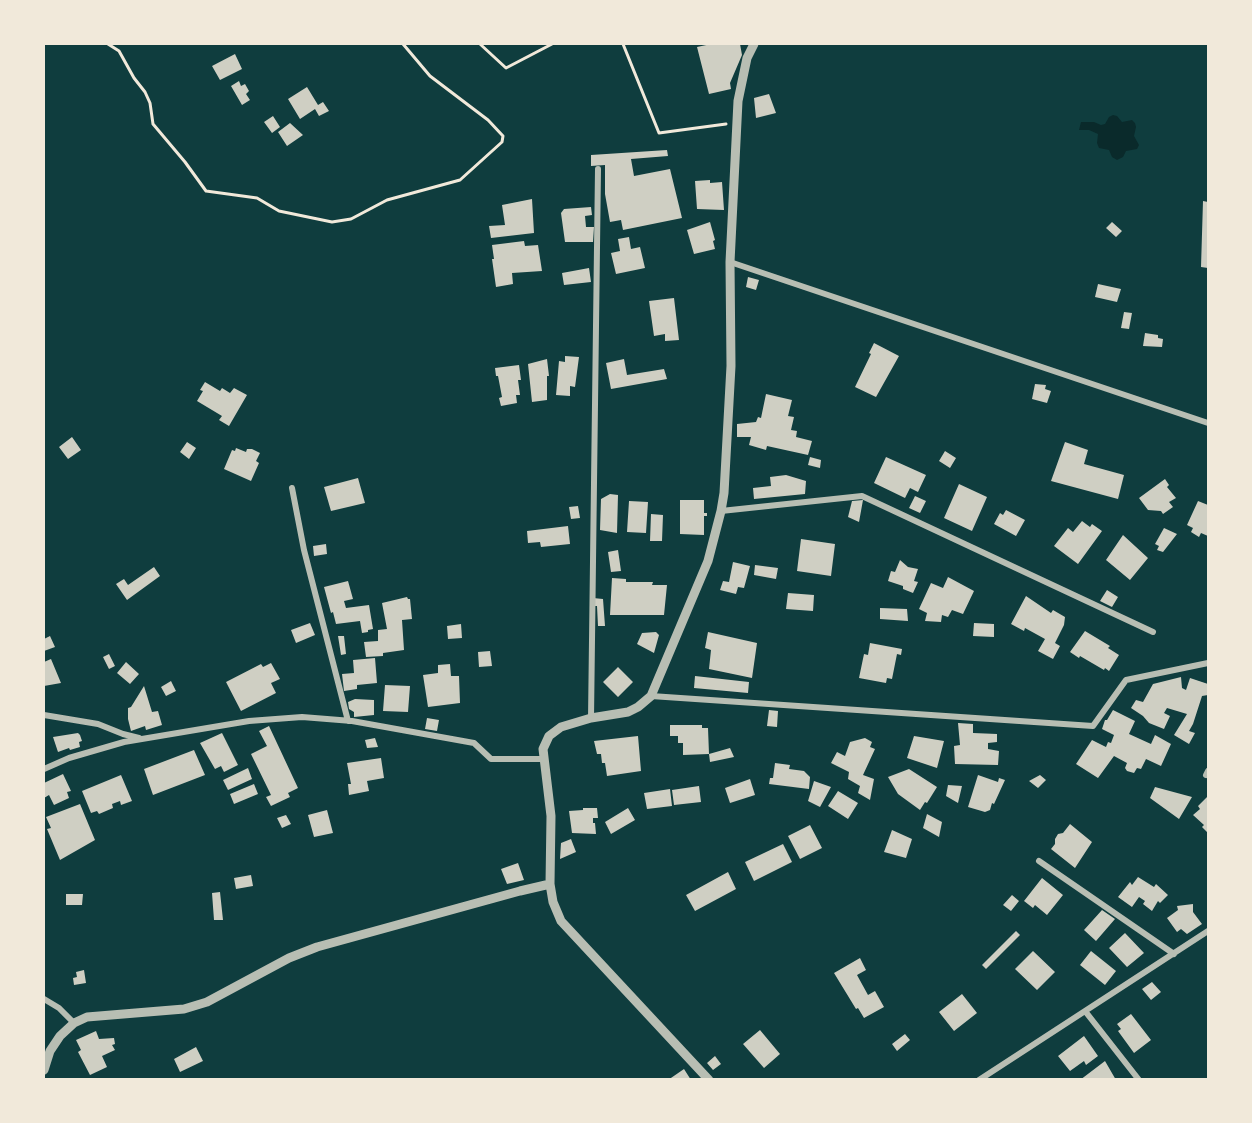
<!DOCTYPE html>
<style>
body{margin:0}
#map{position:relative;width:1252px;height:1123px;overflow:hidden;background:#0f3d3e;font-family:Inter,sans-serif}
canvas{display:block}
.frame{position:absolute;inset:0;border:45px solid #f1e9da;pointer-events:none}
</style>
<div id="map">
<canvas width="1252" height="1123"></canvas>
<div class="frame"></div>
</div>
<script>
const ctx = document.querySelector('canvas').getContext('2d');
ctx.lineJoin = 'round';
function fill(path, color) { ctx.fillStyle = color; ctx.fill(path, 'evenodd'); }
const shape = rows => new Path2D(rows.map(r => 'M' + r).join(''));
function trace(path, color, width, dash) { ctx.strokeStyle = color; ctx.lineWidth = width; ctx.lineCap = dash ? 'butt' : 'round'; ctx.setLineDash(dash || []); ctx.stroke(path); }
fill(shape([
 [1113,115,1117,116,1122,122,1132,120,1135,123,1136,127,1134,136,1139,145,1137,149,1126,151,1123,157,1117,160,1112,157,1109,150,1099,148,1097,143,1098,134,1089,130,1079,130,1081,122,1094,122,1101,125,1105,124,1109,117]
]), '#0a2a2b');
fill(shape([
 [711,44,740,44,742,55,730,83,731,89,709,94,697,47],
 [235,54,242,69,220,80,212,66],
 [239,81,241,86,245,84,249,91,246,94,250,100,242,105,231,86],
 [307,87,318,105,323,102,329,111,319,116,315,109,300,119,288,99],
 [769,94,776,113,756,118,754,98],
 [273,116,280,127,272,133,264,122],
 [290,123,303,135,287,146,278,132],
 [667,150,668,156,631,159,634,176,670,169,682,218,623,230,621,220,610,222,605,194,605,165,591,166,591,155],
 [710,180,710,183,722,182,724,210,697,209,695,181],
 [532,199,534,233,491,238,489,226,505,225,502,205],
 [1203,201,1208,202,1208,268,1201,267],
 [591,207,592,215,585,216,586,227,594,227,593,242,565,242,561,213,564,209],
 [710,222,715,240,713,241,715,249,694,254,687,230],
 [1112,222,1122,231,1116,237,1106,228],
 [629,237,631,249,640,247,645,268,616,274,611,253,620,251,618,239],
 [524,241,525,246,538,245,542,271,512,273,513,284,496,287,492,259,494,259,492,245],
 [589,268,591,282,564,285,562,273],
 [748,277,759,280,756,290,746,287],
 [1098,284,1121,289,1117,302,1095,297],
 [674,298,679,340,665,341,665,334,654,336,649,301],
 [1124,312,1132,313,1129,329,1121,328],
 [1145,333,1158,335,1158,338,1163,339,1162,347,1143,346],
 [874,343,899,356,876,397,855,387,871,354,869,353],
 [565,356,579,357,575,387,570,386,570,396,556,395,559,361,565,362],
 [547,359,549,376,547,376,547,400,532,402,528,364],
 [624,359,627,375,664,369,667,379,611,389,606,363],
 [519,365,521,380,518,380,520,395,516,395,517,403,501,406,499,398,502,397,498,376,496,376,495,368],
 [205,382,220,391,222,388,230,393,234,388,247,395,229,426,219,420,222,416,197,401,203,391,200,390],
 [1035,384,1046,385,1045,389,1051,391,1047,403,1032,399],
 [766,394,792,400,788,416,794,417,791,430,797,431,796,437,812,441,808,455,767,446,766,450,749,445,751,437,737,437,737,424,756,422,758,417,761,418],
 [72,437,81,450,68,459,59,447],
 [187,442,196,448,189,459,180,452],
 [1065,442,1088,450,1084,464,1124,475,1118,499,1051,481],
 [236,448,246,452,247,449,252,449,260,453,256,461,259,463,251,481,224,469,232,450,235,451],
 [945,451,956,458,950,468,939,461],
 [810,457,821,460,820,468,808,465],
 [886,457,926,475,918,492,910,488,905,498,874,483],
 [786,475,806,481,805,494,754,499,753,488,771,486,770,477],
 [358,478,365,503,331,511,324,487],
 [1165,479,1169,485,1167,487,1176,498,1169,502,1173,507,1163,514,1161,511,1148,510,1139,498],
 [959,484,987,497,972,531,944,518],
 [610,494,618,495,617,533,600,530,601,499],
 [915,496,926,501,920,513,909,508],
 [680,500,704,500,704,513,707,513,707,516,704,516,704,535,680,534],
 [863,500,859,522,848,517,852,501],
 [629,501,648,502,646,533,627,532],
 [1198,501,1208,505,1208,536,1201,533,1199,537,1191,532,1193,528,1187,525],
 [578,506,580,518,571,519,569,507],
 [1006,510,1025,520,1016,536,994,524,1000,513,1003,515],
 [651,514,663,515,662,541,650,541],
 [1082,521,1090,527,1092,524,1102,531,1078,564,1054,546,1068,528,1073,532],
 [568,526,570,544,541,547,540,542,528,543,527,531],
 [1164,528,1177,534,1163,552,1157,550,1159,546,1155,544],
 [1123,535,1148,558,1130,580,1106,560],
 [801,539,835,544,831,576,797,571],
 [326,544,327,554,314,556,313,546],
 [618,550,621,571,611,572,608,552],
 [900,560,908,567,918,569,914,581,918,582,913,593,903,589,903,586,888,581,891,571,895,572],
 [733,562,750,566,744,588,738,587,736,594,720,590,723,581,729,582],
 [755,565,778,568,776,579,754,575],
 [154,567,160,576,127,600,116,584,124,579,128,585],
 [948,577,974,591,963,614,952,610,948,617,942,615,941,622,925,621,927,613,919,609,931,583,943,588],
 [612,578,626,579,626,582,653,582,652,585,667,585,664,615,610,615],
 [348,581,353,599,344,601,346,608,369,605,373,629,368,630,368,632,362,633,360,621,336,624,333,612,331,613,324,587],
 [1107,590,1118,597,1112,607,1100,601],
 [788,593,814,595,813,611,786,609],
 [1026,596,1051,613,1053,610,1065,617,1064,625,1055,643,1060,646,1053,659,1038,651,1045,639,1025,628,1024,631,1011,624],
 [407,597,408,599,410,599,412,619,402,620,404,650,383,653,383,656,366,657,364,642,378,641,378,630,387,629,382,603],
 [593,598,603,599,605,626,598,626,597,606,593,606],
 [880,608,907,609,908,621,880,619],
 [310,623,315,635,296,643,291,630],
 [974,623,994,624,994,637,973,636],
 [461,624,462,638,448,639,447,626],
 [1085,631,1110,646,1108,648,1119,655,1109,671,1105,668,1104,670,1080,656,1079,658,1070,652],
 [656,632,659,635,654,653,637,644,642,633],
 [708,632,757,643,752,678,709,669,711,650,705,648],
 [50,636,55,647,44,651,44,639],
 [338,636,344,636,346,654,341,655],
 [870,643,902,649,901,655,897,654,892,679,887,678,886,683,859,678,864,654,868,655],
 [490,651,492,666,479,667,478,652],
 [109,654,115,666,109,669,103,657],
 [375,658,377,683,357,685,357,689,344,691,342,674,354,673,353,660],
 [51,659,61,683,44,686,44,662],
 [126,662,139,674,130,684,117,673],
 [271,663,280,679,271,683,276,693,241,711,226,682,261,664,263,667],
 [450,664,451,676,459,676,460,703,428,707,423,675,438,673,438,665],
 [618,667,633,682,618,697,603,682],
 [695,676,749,682,748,693,694,688],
 [1181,677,1182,688,1186,690,1190,678,1208,684,1208,695,1202,696,1193,724,1189,731,1195,733,1189,744,1174,735,1187,714,1167,708,1164,713,1170,716,1164,729,1149,723,1143,716,1131,708,1136,700,1143,702,1153,684],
 [171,681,176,691,166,696,161,687],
 [385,685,410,686,408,712,383,711],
 [144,686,152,712,158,711,162,725,146,730,145,726,131,731,128,719,128,708,131,707],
 [355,699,374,700,374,715,354,717,354,712,349,709,348,702],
 [769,710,778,711,777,727,767,726],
 [1113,710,1135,721,1129,734,1151,744,1155,735,1171,744,1161,766,1146,759,1141,769,1137,768,1134,773,1127,771,1125,768,1127,763,1114,756,1098,778,1076,764,1092,740,1106,747,1108,742,1111,743,1114,735,1102,729,1105,720,1107,720],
 [427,718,439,720,437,731,425,729],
 [958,723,973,724,973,733,997,734,997,742,988,743,988,749,999,751,998,765,955,764,954,746,960,745],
 [670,725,702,725,702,728,708,728,709,754,683,755,683,743,678,743,678,736,670,736],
 [269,726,298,788,288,793,290,797,271,806,266,797,271,795,251,754,267,746,259,731],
 [78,733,80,735,82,741,79,742,80,747,70,750,69,748,58,752,53,737],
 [222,733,238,765,224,772,221,766,215,769,200,743],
 [638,736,641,771,607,776,605,763,602,763,601,754,597,754,594,741],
 [914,736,944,741,937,768,907,758],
 [375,738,378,747,367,748,365,740],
 [865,738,872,742,870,747,875,749,863,775,874,779,870,800,858,793,860,786,848,779,849,772,831,763,837,752,845,756,850,742],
 [730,748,734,757,710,762,709,754],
 [194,750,205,775,153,795,144,769],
 [381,758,384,778,367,781,369,791,349,795,348,784,351,784,347,763],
 [775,763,790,765,789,769,804,771,810,777,809,789,769,784,770,778,773,778],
 [248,768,252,779,228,790,223,780],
 [909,769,937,787,927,803,925,802,920,810,898,794,888,777],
 [63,774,71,791,67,792,69,798,54,805,49,795,44,798,44,783],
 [121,775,132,801,121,805,120,801,112,804,113,808,99,814,97,811,91,813,82,791],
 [978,775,998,782,999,778,1005,780,994,804,992,803,990,810,985,812,968,807],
 [1040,775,1046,780,1038,788,1029,781],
 [750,779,755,795,730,803,725,788],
 [814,781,831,787,820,807,808,801],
 [254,784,258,794,234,804,230,794],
 [948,785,962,786,958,803,946,796],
 [699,786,701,802,674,805,672,790],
 [1155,787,1192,797,1179,819,1150,798],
 [670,789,672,806,647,809,644,793],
 [838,791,858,803,848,819,828,806],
 [1208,796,1208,833,1202,827,1204,825,1193,815,1200,809,1198,806],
 [80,804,95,840,60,860,47,829,51,828,46,817],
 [583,808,597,808,598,818,593,818,593,823,595,823,596,834,572,833,569,811,583,810],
 [628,808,635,820,611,834,605,822],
 [327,810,333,833,314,837,308,815],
 [927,814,942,822,939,837,923,828],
 [286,815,291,824,282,828,277,818],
 [1070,824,1092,842,1075,868,1051,849,1055,844,1055,839,1058,834,1063,833],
 [810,825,822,848,800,859,788,836],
 [892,830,912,839,906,858,884,852],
 [571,839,576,852,560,859,561,843],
 [783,844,792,862,754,881,745,862],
 [518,863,524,880,507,884,501,869],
 [728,872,736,889,695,911,686,895],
 [251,875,253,886,236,889,234,878],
 [1138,877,1154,887,1156,884,1168,895,1160,903,1158,901,1152,911,1143,904,1145,901,1139,897,1132,907,1118,897,1130,882,1132,885],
 [1042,878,1063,895,1047,915,1035,905,1033,908,1024,901],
 [220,892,223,920,214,920,212,893],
 [66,894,83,894,82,905,66,905],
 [1012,895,1019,901,1011,911,1003,905],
 [1193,904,1193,912,1202,924,1187,934,1181,929,1177,932,1167,918,1178,910,1177,906],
 [1102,910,1115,919,1096,941,1084,930],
 [1016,931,1020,935,986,969,982,965],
 [1125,933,1144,953,1127,967,1109,948],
 [1033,951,1055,972,1037,990,1015,969],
 [1091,951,1116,971,1105,985,1080,965],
 [860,958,866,970,857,975,868,995,875,991,884,1007,864,1018,858,1008,856,1009,834,973],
 [84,970,86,983,74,985,73,978,77,977,76,972],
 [1152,982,1161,992,1151,1000,1142,989],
 [962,994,977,1013,954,1031,939,1012],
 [1131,1014,1151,1040,1134,1053,1118,1031,1121,1029,1117,1024],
 [760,1030,780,1054,764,1068,743,1044],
 [96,1031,99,1039,114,1038,115,1044,112,1045,115,1050,102,1056,107,1067,90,1075,78,1052,81,1050,76,1040],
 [905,1034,910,1040,897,1051,892,1044],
 [1084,1036,1098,1056,1086,1065,1084,1061,1070,1071,1058,1056],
 [196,1047,203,1061,180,1072,174,1059],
 [715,1056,721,1064,713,1070,707,1063],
 [1105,1061,1116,1080,1080,1080],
 [684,1069,691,1080,668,1080]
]), '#cfcfc3');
trace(shape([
 [108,44,119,51,134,78,145,92,150,103,153,124,185,162,206,191,257,198,279,211,332,222,351,219,387,200,460,180,502,142,503,136,488,120,430,76,403,44],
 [480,44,506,68,552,44],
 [623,44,659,133,726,124]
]), '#f1e9da', 3);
trace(shape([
 [730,262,1208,423],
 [292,488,304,550,348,721],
 [721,511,862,496,1153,632],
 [651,696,1093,726,1126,680,1208,663],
 [44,715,98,724,123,734,139,738],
 [591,718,598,169],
 [44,769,69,758,124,742,249,721,302,717,352,721,474,743,491,759,543,759],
 [1206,775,1208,771],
 [1039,861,1174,954],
 [44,999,59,1008,74,1023],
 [1085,1011,1139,1080],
 [979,1080,1208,931]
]), '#b8beb3', 6);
trace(shape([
 [44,1070,50,1051,60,1036,74,1023,87,1017,184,1009,207,1002,289,958,317,947,520,891,550,884],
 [709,1080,561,921,553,902,550,884,551,816,543,749,549,736,561,727,591,718,628,712,638,707,651,696,708,561,721,511,724,493,731,366,730,262,738,101,747,58,754,44]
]), '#b8beb3', 9);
</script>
